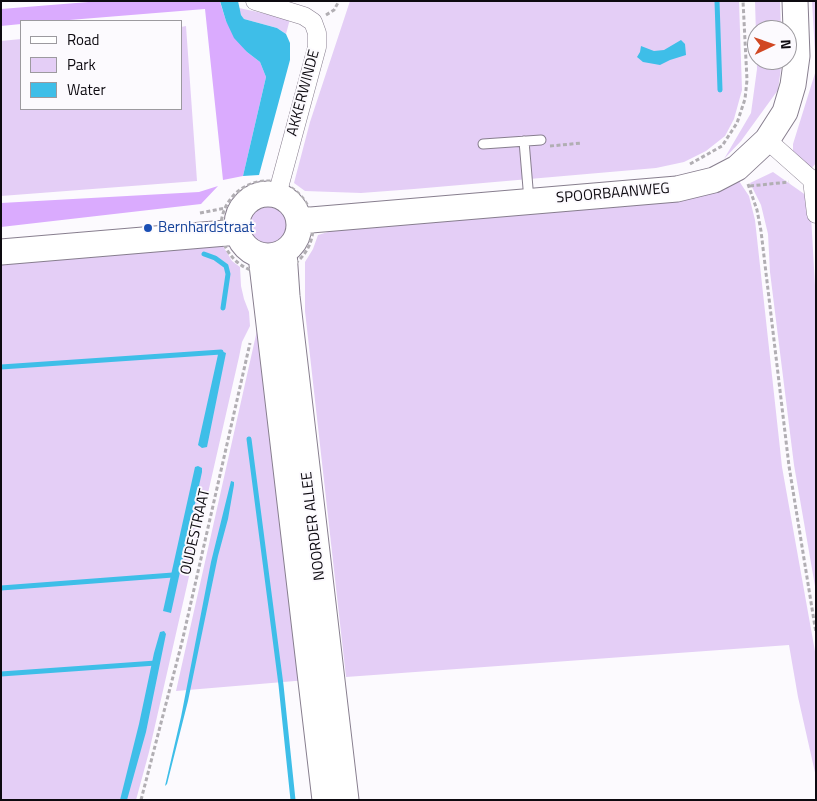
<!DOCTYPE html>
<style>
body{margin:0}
#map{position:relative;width:817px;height:801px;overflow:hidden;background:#fcfafe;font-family:"Titillium Web",sans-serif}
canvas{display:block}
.frame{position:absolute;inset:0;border:2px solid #0d0a10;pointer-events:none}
.legend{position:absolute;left:20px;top:20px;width:162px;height:90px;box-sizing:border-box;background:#fcfafe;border:1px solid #9c9a9f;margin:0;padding:6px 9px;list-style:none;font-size:15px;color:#0d0a10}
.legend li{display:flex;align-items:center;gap:10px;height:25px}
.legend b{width:25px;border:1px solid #9c9a9f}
.north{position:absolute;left:747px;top:20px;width:50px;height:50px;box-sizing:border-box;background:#fcfafe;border:1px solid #9c9a9f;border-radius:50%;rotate:87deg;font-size:14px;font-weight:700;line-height:20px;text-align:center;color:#0d0a10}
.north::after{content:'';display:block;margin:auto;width:18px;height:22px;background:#d14823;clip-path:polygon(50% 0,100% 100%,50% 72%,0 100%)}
</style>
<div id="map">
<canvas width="817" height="801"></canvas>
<div class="frame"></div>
<ul class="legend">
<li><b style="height:6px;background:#fff"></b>Road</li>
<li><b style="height:14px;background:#e4cef6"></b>Park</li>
<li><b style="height:14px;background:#3ebee8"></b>Water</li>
</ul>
<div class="north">N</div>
</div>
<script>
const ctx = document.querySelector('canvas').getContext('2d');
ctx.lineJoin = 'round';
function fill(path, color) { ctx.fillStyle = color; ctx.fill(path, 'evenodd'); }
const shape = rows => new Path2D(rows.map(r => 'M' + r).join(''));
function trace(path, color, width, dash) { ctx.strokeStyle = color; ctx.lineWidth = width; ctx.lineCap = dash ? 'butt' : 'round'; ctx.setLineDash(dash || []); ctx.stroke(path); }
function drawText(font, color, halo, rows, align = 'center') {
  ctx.font = font + ' "Titillium Web",sans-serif'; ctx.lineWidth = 4; ctx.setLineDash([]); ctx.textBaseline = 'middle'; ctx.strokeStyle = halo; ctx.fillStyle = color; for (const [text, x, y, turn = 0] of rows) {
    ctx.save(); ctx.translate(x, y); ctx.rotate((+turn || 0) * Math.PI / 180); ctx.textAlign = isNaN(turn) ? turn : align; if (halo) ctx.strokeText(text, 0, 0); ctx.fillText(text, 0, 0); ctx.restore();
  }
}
fill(shape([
 [350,1,739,1,742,90,734,119,725,136,706,151,684,162,656,168,414,189,361,193,305,191,294,183,310,122],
 [755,1,780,1,781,30,757,30,757,60,782,60,778,90,741,141,724,159,751,113,757,69],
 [812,1,816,1,816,163,810,170,793,151,793,144,816,70],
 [239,8,290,19,286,34,277,28,244,19,241,15],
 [186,26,197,181,1,196,1,41,21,39,21,109,181,109,181,27],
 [773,172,810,198,816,303,816,592,794,465,770,272,768,234,761,205,750,183],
 [739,181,749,196,755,220,782,467,816,657,816,777,798,697,789,645,346,677,305,311,305,262,313,249,318,235,348,226],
 '249 226a19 19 0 1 1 38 0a19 19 0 1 1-38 0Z',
 [223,246,232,261,240,267,241,286,244,299,249,312,250,326,242,342,239,357,149,752,136,800,1,800,1,263],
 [258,326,307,680,176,691]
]), '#e4cef6');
fill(shape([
 [101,1,220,2,226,21,247,52,260,62,266,77,243,176,223,180,205,9,57,21,21,21,21,24,1,26,1,9],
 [218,186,201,204,1,227,1,203,199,192]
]), '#daabfe');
fill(shape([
 [220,1,238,1,241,15,244,19,277,28,286,34,290,43,290,60,259,175,243,176,266,77,260,62,247,52,234,38,226,21],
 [681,40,685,44,686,55,670,60,660,65,643,62,637,57,640,52,641,46,654,51,664,50],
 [219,350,226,353,207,447,202,448,198,445],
 [198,466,202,468,202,472,171,613,163,611,195,467],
 [231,481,234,482,234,485,228,519,218,556,188,701,167,784,165,786,181,717,211,562],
 [164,631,166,634,146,732,127,800,120,800,139,724,154,653,160,632]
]), '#3ebee8');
trace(shape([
 [717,1,720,90],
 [204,254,215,258,226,266,228,274,223,308],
 [1,367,221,352],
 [249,439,281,685,293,800],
 [1,588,173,575],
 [1,674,156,663]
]), '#3ebee8', 5);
const lane = shape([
 [524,141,529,200],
 [483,144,541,140]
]);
const street = shape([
 [255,1,304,16,313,22,317,33,317,47,277,195],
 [767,140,812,180,816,179],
 [812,180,816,214]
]);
const secondary = shape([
 '237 225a31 31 0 1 1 62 0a31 31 0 1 1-62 0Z',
 [299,221,677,189,714,180,737,168,767,140,785,112,793,85,797,56,795,1],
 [1,252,238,232],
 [284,252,287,296,346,800],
 [261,256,325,800]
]);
trace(lane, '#877e8e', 11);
trace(street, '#877e8e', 19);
trace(secondary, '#877e8e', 27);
trace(shape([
 [326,15,334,10,339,1],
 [550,146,582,143],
 [690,164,722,146,737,123,745,99,747,80,743,1],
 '221 227a46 46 0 1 1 92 0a46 46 0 1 1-92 0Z',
 [748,184,757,210,761,231,789,466,816,633],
 [750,186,789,182],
 [200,213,225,208],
 [141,800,182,642,250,343]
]), '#b1aeb3', 3, [4, 2.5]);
trace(lane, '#fff', 9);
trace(street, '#fff', 18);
trace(secondary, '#fff', 25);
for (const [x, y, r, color] of [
 [148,228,5,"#1a4fb4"]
]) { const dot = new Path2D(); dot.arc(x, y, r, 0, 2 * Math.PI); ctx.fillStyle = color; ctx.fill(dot); trace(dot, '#fcfafe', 2); }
drawText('15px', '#0d0a10', '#fcfafe', [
 ["AKKERWINDE",304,93,-75],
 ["SPOORBAANWEG",613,194,-5],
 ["NOORDER ALLEE",314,526,-97],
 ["OUDESTRAAT",196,532,-77]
]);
drawText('15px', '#164399', '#fcfafe', [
 ["Bernhardstraat",158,228]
], 'left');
</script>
